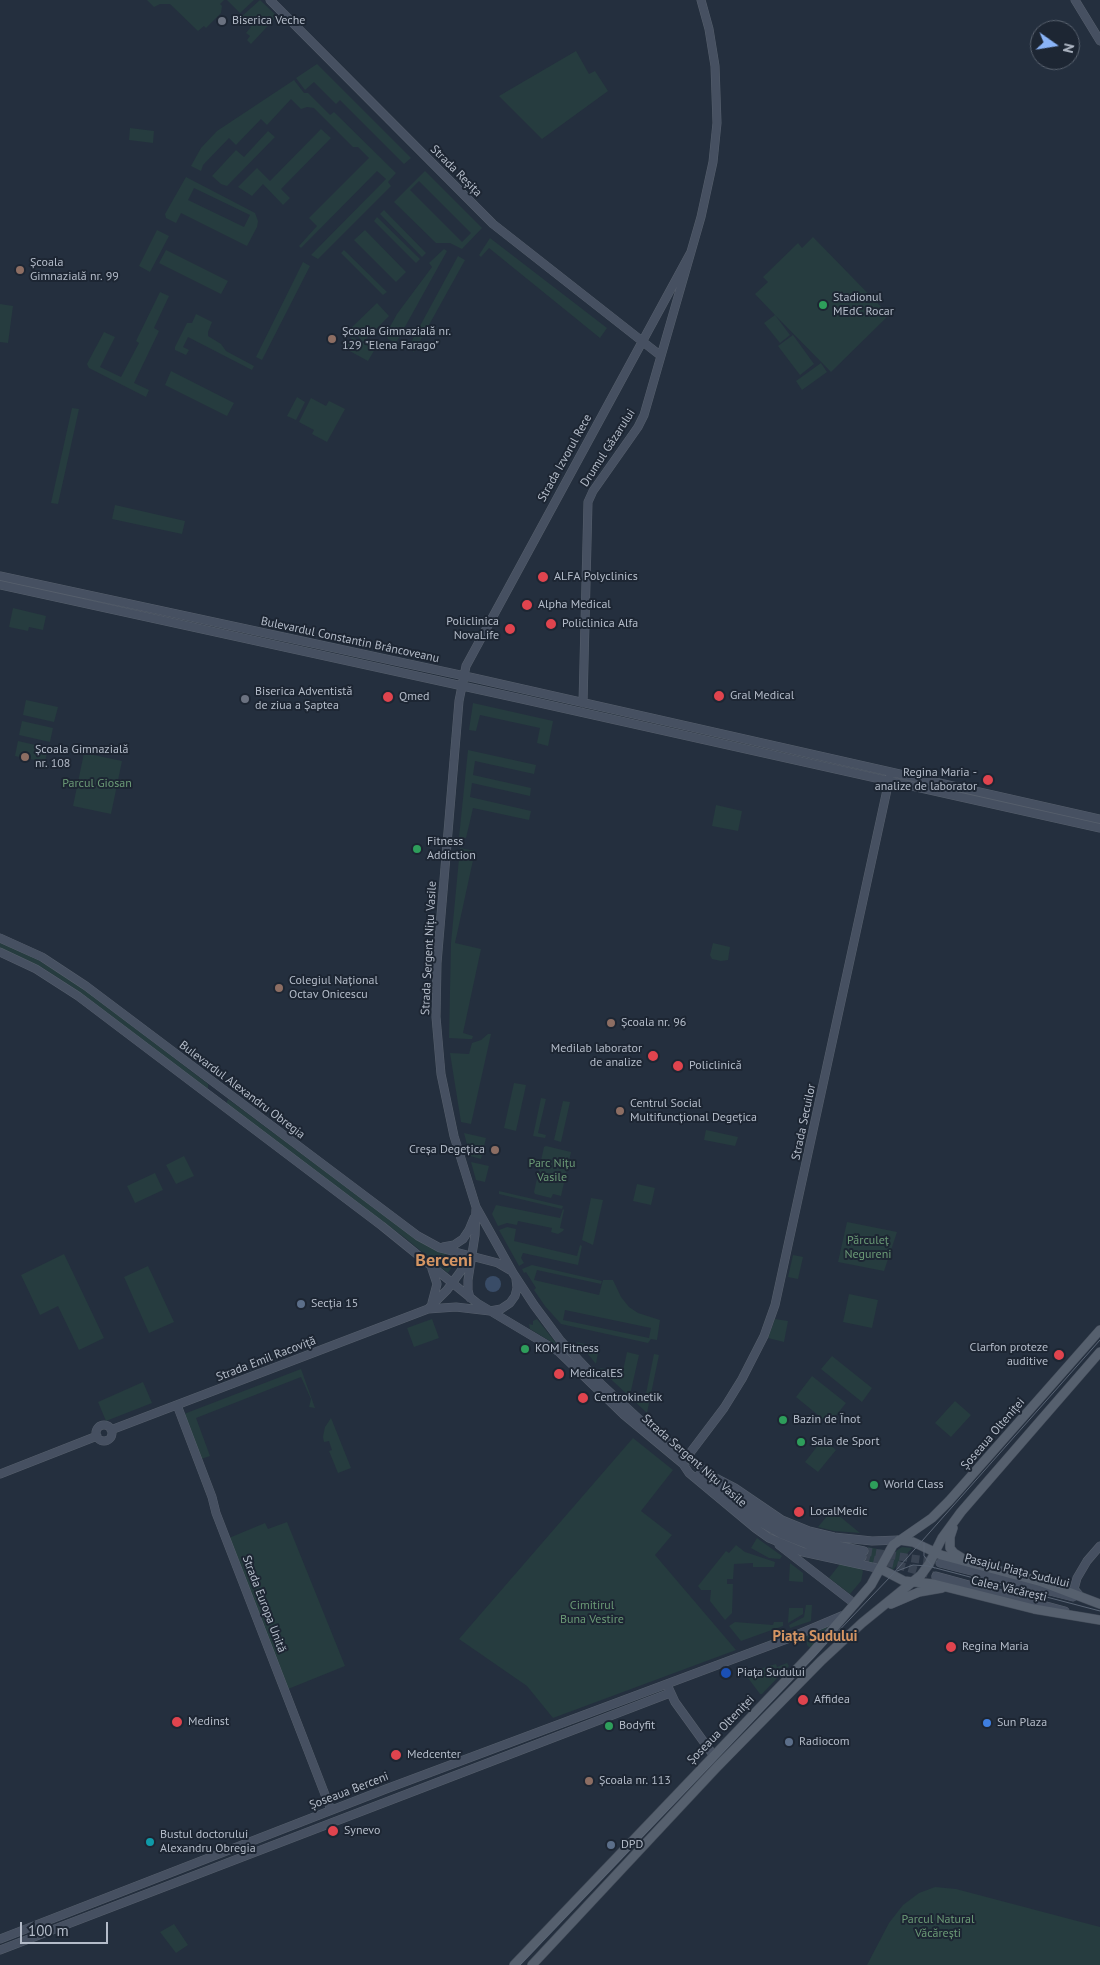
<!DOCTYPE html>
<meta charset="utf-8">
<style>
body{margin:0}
#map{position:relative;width:1100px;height:1965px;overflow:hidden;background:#242f3e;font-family:"PT Sans",sans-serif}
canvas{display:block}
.north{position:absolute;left:1030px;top:20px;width:50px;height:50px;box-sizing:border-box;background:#1d2633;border:1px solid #59626f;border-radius:50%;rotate:103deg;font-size:14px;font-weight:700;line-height:20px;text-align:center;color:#b4bcc9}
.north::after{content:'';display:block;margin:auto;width:18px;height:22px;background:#8ab4f8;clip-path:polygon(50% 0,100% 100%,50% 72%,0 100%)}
.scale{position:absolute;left:20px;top:1922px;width:88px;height:22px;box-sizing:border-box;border:2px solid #b4bcc9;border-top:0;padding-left:6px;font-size:15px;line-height:18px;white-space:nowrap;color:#b4bcc9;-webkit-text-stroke:4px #1d2633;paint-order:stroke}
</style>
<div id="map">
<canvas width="1100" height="1965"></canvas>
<div class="north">N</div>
<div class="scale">100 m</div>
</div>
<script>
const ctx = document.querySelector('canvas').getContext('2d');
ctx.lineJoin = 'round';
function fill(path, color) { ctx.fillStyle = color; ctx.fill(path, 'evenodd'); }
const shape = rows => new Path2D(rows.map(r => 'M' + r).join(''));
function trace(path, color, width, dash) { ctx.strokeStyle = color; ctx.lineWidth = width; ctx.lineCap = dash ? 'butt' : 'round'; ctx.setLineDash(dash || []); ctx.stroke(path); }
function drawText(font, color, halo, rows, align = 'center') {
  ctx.font = font + ' "PT Sans",sans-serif'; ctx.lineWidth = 4; ctx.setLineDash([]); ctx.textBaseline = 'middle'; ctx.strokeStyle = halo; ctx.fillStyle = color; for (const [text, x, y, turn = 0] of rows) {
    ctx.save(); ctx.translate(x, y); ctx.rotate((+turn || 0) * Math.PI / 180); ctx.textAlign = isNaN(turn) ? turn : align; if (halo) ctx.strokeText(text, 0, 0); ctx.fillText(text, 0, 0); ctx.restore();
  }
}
fill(shape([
 [147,0,224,0,220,4,222,6,221,13,206,28,204,26,198,31,170,4,160,4,154,7],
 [227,0,254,0,240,13],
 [260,0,277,16,251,44,247,40,250,36,246,33,251,27,241,17],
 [576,51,589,74,595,71,608,91,542,139,499,96],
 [317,64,411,158,404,164,340,100,336,104,314,82,305,90,296,78],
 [294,80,304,93,308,93,330,115,334,112,396,173,388,182,391,186,318,259,311,255,386,179,377,171,301,248,299,246,317,226,309,218,369,158,358,147,353,147,314,108,307,107,301,109,291,99,267,125,261,119,236,145,229,138,203,165,201,171,191,166,201,148,217,131],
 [130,128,154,131,153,143,129,140],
 [321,129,331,138,281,189,290,198,283,205,263,184,252,196,238,187,257,168,270,181],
 [268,131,275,137,227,186,221,184,212,176,236,150,244,157],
 [425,171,482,228,462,249,450,243,436,243,394,202],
 [419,181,471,233,462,242,410,190],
 [186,177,255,213,258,221,257,227,247,246,181,213,176,223,166,218,165,214],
 [194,188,250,215,244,227,188,200],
 [384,210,426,253,422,257,380,214],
 [377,217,420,259,416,263,374,221],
 [157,230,169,236,150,272,139,266],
 [365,230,406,272,396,282,354,240],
 [813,237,889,315,831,372,775,315,790,335,780,343,764,323,775,315,755,294,768,282,763,277,798,243,802,248],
 [490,238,607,328,600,338,489,248,481,257,479,255],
 [444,249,447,251,396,343,388,339,386,334,397,314,432,267,429,263],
 [166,250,228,281,221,294,159,263],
 [344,250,387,292,383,295,341,253],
 [458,256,465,260,414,352,408,348],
 [303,262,310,266,262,360,256,357],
 [160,292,169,296,154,328,159,331,134,383,149,390,146,397,89,368,87,364,104,332,115,337,100,367,121,377,139,343,136,341],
 [377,303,389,316,363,342,351,328],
 [0,304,13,306,8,343,0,342],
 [196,314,212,322,208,332,208,336,221,344,226,351,254,366,252,370,188,337,183,347,189,350,186,355,175,350,175,347,187,323,192,323],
 [793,335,814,364,800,375,778,346],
 [352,337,375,349,368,361,346,349],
 [821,363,827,372,802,390,796,381],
 [171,371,234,403,227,416,165,385],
 [297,397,305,402,296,420,287,416],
 [311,398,326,406,329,401,345,409,327,442,312,434,314,430,299,422],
 [72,408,79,409,58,504,51,503],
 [115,505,185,521,182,534,112,519],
 [13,608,46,616,43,630,29,627,28,631,9,627],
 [26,700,58,707,54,722,23,715],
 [473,703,553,721,548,746,537,743,540,728,480,715,476,731,469,730],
 [22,721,53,728,50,742,19,735],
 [18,741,48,748,45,762,15,756],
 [468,750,536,765,534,774,475,761,473,775,531,788,530,796,472,783,470,797,531,811,529,820,473,808,466,838,459,837],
 [84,753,122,761,111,814,73,806],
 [716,805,742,811,738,831,712,826],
 [460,848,475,851,455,943,481,949,463,1033,473,1036,472,1039,468,1039,449,1038,451,943],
 [0,943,28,954,75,982,208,1084,208,1088,206,1088,78,991,43,968,0,948],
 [713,943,730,947,728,960,721,961,712,959,710,955],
 [488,1034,491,1034,471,1124,461,1122,450,1053,469,1054,472,1043,481,1040],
 [514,1083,526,1085,516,1131,504,1128],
 [541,1098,546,1099,538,1133,546,1135,545,1138,533,1136],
 [228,1099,417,1240,434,1249,457,1259,448,1273,405,1238,226,1104],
 [563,1101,570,1102,561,1142,554,1140],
 [706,1130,738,1137,735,1146,704,1140],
 [464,1133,486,1138,481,1159,470,1156],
 [546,1146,571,1152,561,1196,553,1194,551,1198,535,1194,534,1192,544,1147],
 [184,1156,194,1176,176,1184,166,1165],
 [471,1162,489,1166,485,1182,476,1180],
 [155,1173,163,1190,135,1203,127,1186],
 [637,1184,655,1188,651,1205,633,1201],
 [499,1191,563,1206,562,1209,499,1194],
 [591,1198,603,1200,593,1245,582,1240],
 [496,1205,560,1218,563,1209,564,1210,560,1228,564,1229,563,1231,558,1234,551,1232,552,1228,518,1221,517,1225,507,1223,498,1226,492,1214],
 [847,1222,897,1232,884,1271,838,1262],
 [507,1227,516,1229,514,1241,577,1256,580,1245,582,1246,578,1265,523,1253,521,1258,524,1263,519,1266,499,1230],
 [64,1254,104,1338,79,1350,58,1306,40,1315,21,1275],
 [793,1255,803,1257,798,1279,788,1277],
 [532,1265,602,1281,601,1284,537,1270,534,1280,599,1295,603,1280,613,1280,621,1297,629,1307,638,1313,660,1320,657,1340,651,1339,648,1343,561,1324,545,1306,534,1290,536,1288,526,1272,524,1273,522,1269],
 [565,1310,651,1328,649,1338,563,1320],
 [148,1266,174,1322,149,1333,124,1277],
 [849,1294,878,1300,872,1328,843,1322],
 [432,1319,439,1338,414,1347,407,1328],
 [537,1319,556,1343,555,1344,530,1329,529,1324,533,1325,533,1321],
 [775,1319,788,1321,784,1342,768,1338],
 [576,1342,599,1347,596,1364,583,1348],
 [627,1352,639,1355,630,1395,645,1399,654,1354,659,1355,647,1413,599,1368,623,1371],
 [832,1356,872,1388,862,1402,821,1369],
 [301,1369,315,1408,309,1407,311,1399,301,1377,196,1418,210,1456,201,1459,184,1414],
 [812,1376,846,1403,829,1424,796,1397],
 [143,1382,152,1403,106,1421,98,1402],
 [955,1401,971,1415,951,1437,935,1423],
 [331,1418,351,1468,338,1473,329,1451,332,1450,329,1441,324,1442,323,1437,325,1427],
 [633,1438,673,1470,641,1511,672,1535,655,1555,736,1650,553,1718,527,1686,459,1639],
 [823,1439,836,1450,818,1472,805,1462],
 [832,1510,860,1533,834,1531,818,1527],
 [287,1522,345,1666,288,1689,229,1538,265,1523,268,1529],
 [757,1538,782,1556,780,1559,769,1558,751,1548],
 [736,1545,745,1552,775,1562,774,1567,753,1567,753,1563,734,1564,733,1579,727,1579,727,1584,733,1584,732,1613,725,1620,710,1601,711,1590,701,1590,698,1586,726,1551,729,1553],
 [868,1547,883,1550,878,1565,865,1562],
 [902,1547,912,1548,892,1571,889,1563,893,1553],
 [790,1563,803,1573,803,1582,789,1581],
 [840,1564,860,1568,863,1571,861,1581,850,1594,829,1578],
 [806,1605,812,1605,811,1621,790,1628,789,1625,804,1617],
 [789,1608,803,1608,803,1614,788,1623],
 [735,1622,773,1625,774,1622,783,1622,783,1626,741,1641,729,1626],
 [830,1626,811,1649,807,1645,806,1635],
 [787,1663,789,1666,762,1694,760,1694,748,1678,752,1677,750,1672,776,1664,777,1667],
 [935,1887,956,1889,1100,1927,1100,1965,867,1965,889,1923,903,1905,919,1893],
 [174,1924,188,1945,176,1953,160,1932]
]), '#263c3f');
fill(shape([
 '485 1284a8 8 0 1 1 16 0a8 8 0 1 1-16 0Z'
]), '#394c67');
trace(shape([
 [864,1551,935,1562],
 [862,1557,894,1564,936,1576]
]), '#3a4453', 8, [8, 4]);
const secondary = shape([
 [270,0,493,224,661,356],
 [1075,0,1100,41],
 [691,252,466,666,459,701,437,963,436,1017,441,1074,454,1136,476,1207,513,1273,534,1305,560,1340,601,1384,640,1420,710,1475,735,1488,782,1520,809,1531,834,1537,872,1541,899,1540],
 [0,576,474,678,1100,819],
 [0,585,522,699,1100,828],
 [583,703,588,502,593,491,638,427,644,415,701,217,713,162,717,123,715,66,709,29,701,0],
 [0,938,42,957,86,986,418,1236,440,1248,498,1263,510,1270],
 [0,952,36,969,78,996,382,1226,477,1303,559,1352,624,1415,683,1464,689,1473,755,1528,769,1538,803,1552,881,1569],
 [443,1247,454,1245,463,1239,469,1230,474,1218],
 [470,1298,468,1290,468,1280,475,1235,476,1209],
 [432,1303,437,1284,432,1269],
 [429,1308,447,1290,469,1260],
 [177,1405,212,1497,216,1513,331,1810],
 '96 1433a8 8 0 1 1 16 0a8 8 0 1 1-16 0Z',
 [111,1430,428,1309,456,1307,490,1311,501,1309,510,1303,515,1296,517,1288,516,1279],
 [687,1457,724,1408,742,1379,764,1336,775,1305,890,776],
 [0,1474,97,1436],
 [699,1475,753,1518,781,1534,814,1547,862,1557],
 [721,1484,759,1514,784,1528,816,1541,864,1551],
 [779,1545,855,1604],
 [940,1563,1073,1597],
 [936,1576,1065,1611],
 [1080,1596,1074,1589,1077,1578,1087,1561,1100,1546],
 [669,1689,675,1702,714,1756],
 [0,1939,386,1789,787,1639,844,1615],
 [0,1950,670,1693]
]);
const primary = shape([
 [953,1528,950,1537,950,1548,954,1553,962,1558],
 [899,1540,913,1542,941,1555,1042,1582,1100,1604],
 [881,1569,904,1581,934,1584,1034,1609,1100,1620],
 [891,1604,919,1592,942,1588],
 [514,1965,812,1653,871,1585,893,1545,932,1518,949,1501,1100,1330],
 [532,1965,717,1767,821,1661,862,1623,921,1575,929,1564,942,1538,961,1512,1100,1352]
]);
trace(secondary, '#565f6c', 9);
trace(primary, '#414a57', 10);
trace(secondary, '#465061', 8);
trace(primary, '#56606e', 9);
trace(shape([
 [924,1543,924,1556,934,1568],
 [897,1571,913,1565,928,1566,1100,1611],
 [520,1965,891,1576,1100,1340]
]), '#5a6575', 1);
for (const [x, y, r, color] of [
 [222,21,5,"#6b7280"],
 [20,270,5,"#8d6e63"],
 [823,305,5,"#2e9e5b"],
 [332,339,5,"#8d6e63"],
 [543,577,6,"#e0444e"],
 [527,605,6,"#e0444e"],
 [551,624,6,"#e0444e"],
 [510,629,6,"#e0444e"],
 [719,696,6,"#e0444e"],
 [388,697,6,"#e0444e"],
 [245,699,5,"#6b7280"],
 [25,757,5,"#8d6e63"],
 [988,780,6,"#e0444e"],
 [417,849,5,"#2e9e5b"],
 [279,988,5,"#8d6e63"],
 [611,1023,5,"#8d6e63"],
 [653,1056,6,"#e0444e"],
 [678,1066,6,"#e0444e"],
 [620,1111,5,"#8d6e63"],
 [495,1150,5,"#8d6e63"],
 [301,1304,5,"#5c6f8a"],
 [525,1349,5,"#2e9e5b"],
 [1059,1355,6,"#e0444e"],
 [559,1374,6,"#e0444e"],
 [583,1398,6,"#e0444e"],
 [783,1420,5,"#2e9e5b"],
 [801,1442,5,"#2e9e5b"],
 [874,1485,5,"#2e9e5b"],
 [799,1512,6,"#e0444e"],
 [951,1647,6,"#e0444e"],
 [726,1673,6,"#1a4fb4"],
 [803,1700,6,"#e0444e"],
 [177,1722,6,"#e0444e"],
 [987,1723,5,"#3f7fe0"],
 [609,1726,5,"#2e9e5b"],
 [789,1742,5,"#5c6f8a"],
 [396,1755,6,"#e0444e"],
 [589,1781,5,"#8d6e63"],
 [333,1831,6,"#e0444e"],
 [150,1842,5,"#0f9aa8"],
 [611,1845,5,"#5c6f8a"]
]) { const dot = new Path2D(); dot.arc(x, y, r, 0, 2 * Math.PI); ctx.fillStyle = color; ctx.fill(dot); trace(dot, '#1d2633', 2); }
drawText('12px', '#b4bcc9', '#1d2633', [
 ["Biserica Veche",232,21],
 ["Școala",30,263],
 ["Gimnazială nr. 99",30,277],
 ["Stadionul",833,298],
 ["MEdC Rocar",833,312],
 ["Școala Gimnazială nr.",342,332],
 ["129 \"Elena Farago\"",342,346],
 ["ALFA Polyclinics",554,577],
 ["Alpha Medical",538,605],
 ["Policlinica",499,622,"right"],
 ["NovaLife",499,636,"right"],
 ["Policlinica Alfa",562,624],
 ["Biserica Adventistă",255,692],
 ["de ziua a Șaptea",255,706],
 ["Gral Medical",730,696],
 ["Qmed",399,697],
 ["Școala Gimnazială",35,750],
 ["nr. 108",35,764],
 ["Regina Maria -",977,773,"right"],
 ["analize de laborator",977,787,"right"],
 ["Fitness",427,842],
 ["Addiction",427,856],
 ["Colegiul Național",289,981],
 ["Octav Onicescu",289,995],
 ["Școala nr. 96",621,1023],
 ["Medilab laborator",642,1049,"right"],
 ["de analize",642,1063,"right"],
 ["Policlinică",689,1066],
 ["Centrul Social",630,1104],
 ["Multifuncțional Degețica",630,1118],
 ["Creșa Degețica",485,1150,"right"],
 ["Secția 15",311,1304],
 ["Clarfon proteze",1048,1348,"right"],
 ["auditive",1048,1362,"right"],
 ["KOM Fitness",535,1349],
 ["MedicalES",570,1374],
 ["Centrokinetik",594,1398],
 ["Bazin de Înot",793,1420],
 ["Sala de Sport",811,1442],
 ["World Class",884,1485],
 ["LocalMedic",810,1512],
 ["Regina Maria",962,1647],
 ["Piața Sudului",737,1673],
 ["Affidea",814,1700],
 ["Medinst",188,1722],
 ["Sun Plaza",997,1723],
 ["Bodyfit",619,1726],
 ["Radiocom",799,1742],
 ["Medcenter",407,1755],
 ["Școala nr. 113",599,1781],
 ["Synevo",344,1831],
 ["Bustul doctorului",160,1835],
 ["Alexandru Obregia",160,1849],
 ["DPD",621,1845]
], 'left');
drawText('12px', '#b4bcc9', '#1d2633', [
 ["Strada Reșița",456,171,45],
 ["Drumul Găzarului",608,448,-57],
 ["Strada Izvorul Rece",565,458,-61],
 ["Bulevardul Constantin Brâncoveanu",350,640,12],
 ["Strada Sergent Nițu Vasile",429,948,-87],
 ["Bulevardul Alexandru Obregia",242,1090,37],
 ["Strada Secuilor",804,1122,-78],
 ["Strada Emil Racoviță",266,1359,-21],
 ["Șoseaua Olteniței",993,1434,-49],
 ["Strada Sergent Nițu Vasile",694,1461,41],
 ["Pasajul Piața Sudului",1017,1571,14],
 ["Calea Văcărești",1009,1589,13],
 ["Strada Europa Unită",264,1604,69],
 ["Șoseaua Olteniței",721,1730,-46],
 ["Șoseaua Berceni",349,1791,-21]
]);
drawText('12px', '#6b9a76', '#1d2633', [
 ["Parcul Giosan",97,784],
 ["Parc Nițu",552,1164],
 ["Vasile",552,1178],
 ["Părculeț",868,1241],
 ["Negureni",868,1255],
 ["Cimitirul",592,1606],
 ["Buna Vestire",592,1620],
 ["Parcul Natural",938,1920],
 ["Văcărești",938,1934]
]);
drawText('bold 15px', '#d59563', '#1d2633', [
 ["Piața Sudului",815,1637]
]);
drawText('bold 18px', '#d59563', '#1d2633', [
 ["Berceni",444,1261]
]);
</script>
